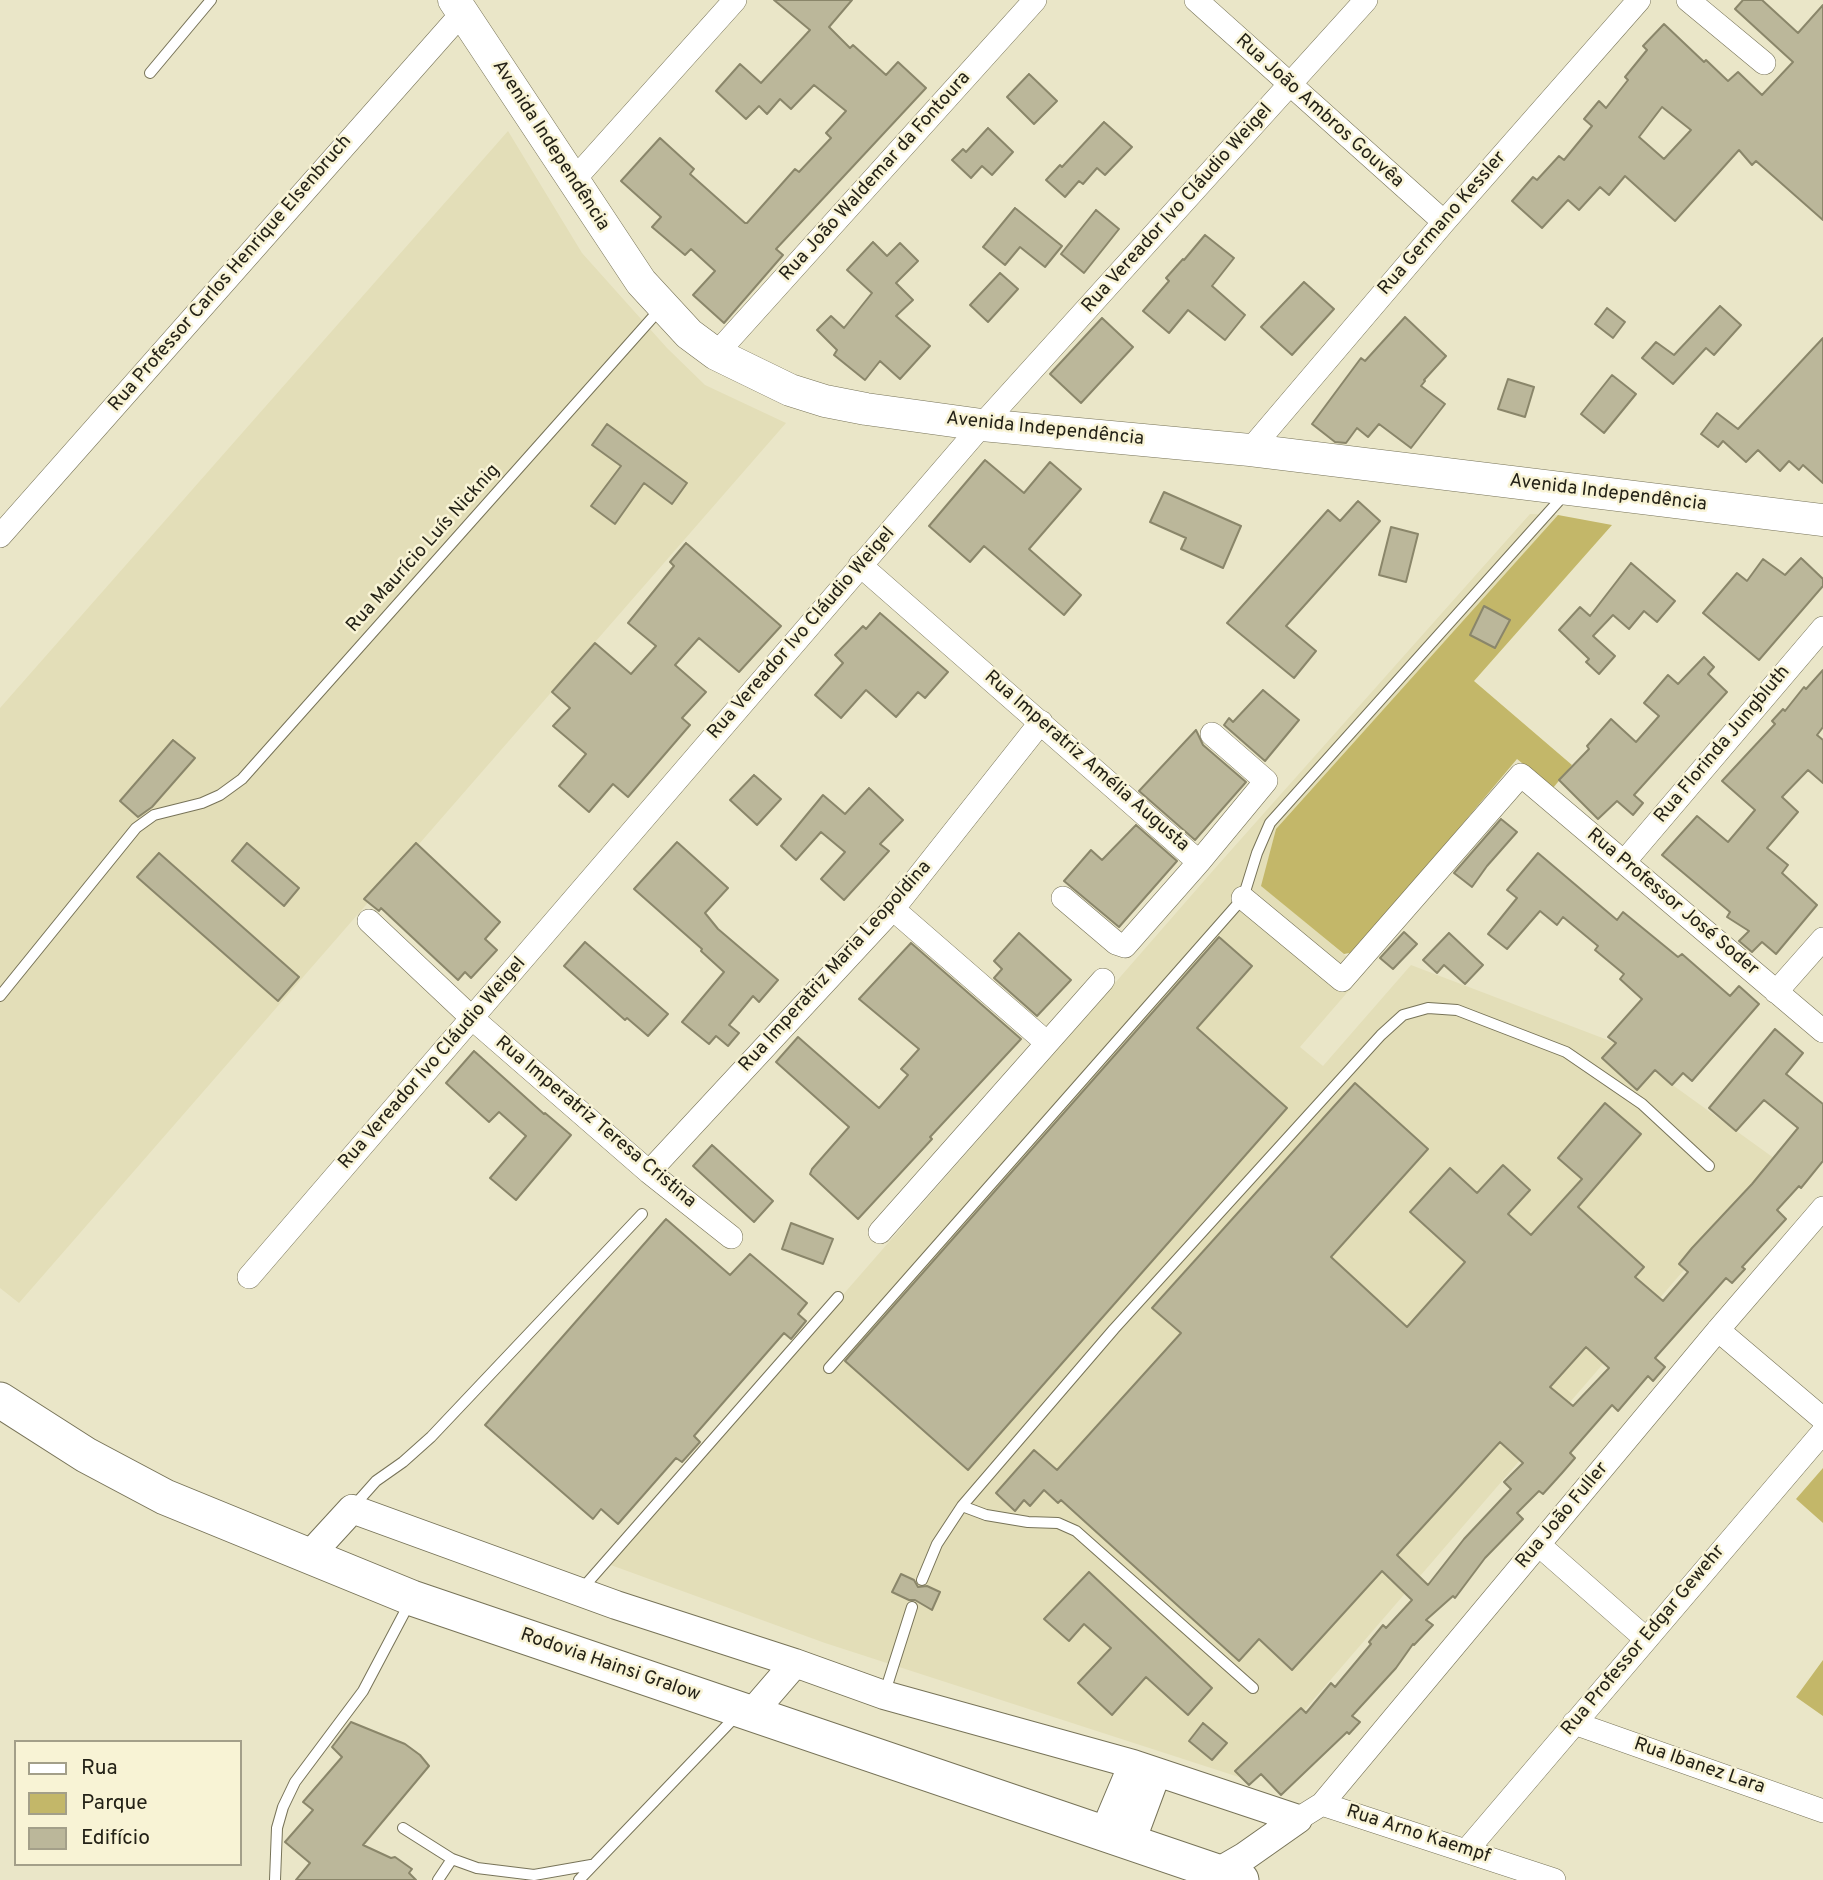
<!DOCTYPE html>
<meta charset="utf-8">
<style>
body{margin:0}
#map{position:relative;width:1823px;height:1880px;overflow:hidden;background:#eae6c8;font-family:Overpass,sans-serif}
canvas{display:block}
.legend{position:absolute;left:14px;top:1740px;width:228px;height:126px;box-sizing:border-box;background:#f8f3d5;border:2px solid #a39f89;margin:0;padding:9px 12px;list-style:none;font-size:21px;color:#242217}
.legend li{display:flex;align-items:center;gap:14px;height:35px}
.legend b{width:35px;border:2px solid #a39f89}
</style>
<div id="map">
<canvas width="1823" height="1880"></canvas>
<ul class="legend">
<li><b style="height:9px;background:#fff"></b>Rua</li>
<li><b style="height:19px;background:#c3b769"></b>Parque</li>
<li><b style="height:19px;background:#bbb79a"></b>Edifício</li>
</ul>
</div>
<script>
const ctx = document.querySelector('canvas').getContext('2d');
ctx.lineJoin = 'round';
function fill(path, color) { ctx.fillStyle = color; ctx.fill(path, 'evenodd'); }
const shape = rows => new Path2D(rows.map(r => 'M' + r).join(''));
function trace(path, color, width, dash) { ctx.strokeStyle = color; ctx.lineWidth = width; ctx.lineCap = dash ? 'butt' : 'round'; ctx.setLineDash(dash || []); ctx.stroke(path); }
function drawText(font, color, halo, rows, align = 'center') {
  ctx.font = font + ' Overpass,sans-serif'; ctx.lineWidth = 5; ctx.setLineDash([]); ctx.textBaseline = 'middle'; ctx.strokeStyle = halo; ctx.fillStyle = color; for (const [text, x, y, turn = 0] of rows) {
    ctx.save(); ctx.translate(x, y); ctx.rotate((+turn || 0) * Math.PI / 180); ctx.textAlign = isNaN(turn) ? turn : align; if (halo) ctx.strokeText(text, 0, 0); ctx.fillText(text, 0, 0); ctx.restore();
  }
}
fill(shape([
 [508,131,582,253,667,348,705,385,786,423,19,1303,0,1288,0,708],
 [1530,514,1558,515,1276,829,1262,886,1365,972,1300,1047,1323,1066,1411,965,1613,1042,1778,1161,1245,1779,825,1643,608,1564,1217,866]
]), '#e3deb8');
fill(shape([
 [1558,515,1612,525,1474,681,1572,765,1553,788,1517,759,1355,952,1344,954,1261,886,1276,829],
 [1823,1468,1823,1523,1796,1499],
 [1823,1660,1823,1716,1796,1697]
]), '#c3b769');
const building = shape([
 [774,0,852,0,829,27,850,48,853,45,886,75,898,62,926,88,776,249,783,255,724,323,693,295,715,271,691,249,685,255,652,227,661,217,621,181,660,138,694,169,690,174,745,223,747,223,795,169,799,172,831,138,826,133,846,111,814,85,791,109,780,99,767,114,759,106,746,119,716,91,740,64,761,83,810,30,774,0],
 [1743,0,1762,0,1798,33,1823,5,1823,220,1756,161,1752,165,1739,150,1675,221,1625,176,1609,195,1600,187,1579,210,1568,200,1542,228,1512,201,1533,177,1537,180,1559,156,1564,160,1592,126,1584,119,1599,101,1606,108,1628,80,1625,77,1647,50,1643,46,1664,24,1704,62,1706,60,1728,81,1738,72,1762,95,1793,62,1735,9,1743,0],
 [1662,107,1691,130,1664,159,1639,137,1662,107],
 [1029,74,1057,101,1034,124,1007,97,1029,74],
 [1104,122,1132,147,1105,175,1097,168,1083,184,1079,181,1065,197,1046,180,1060,165,1062,167,1104,122],
 [988,128,1013,152,992,175,982,166,971,178,952,160,963,149,966,152,988,128],
 [1015,208,1062,246,1045,267,1020,247,1005,265,983,247,1015,208],
 [1096,210,1119,229,1084,273,1061,254,1096,210],
 [1205,235,1234,258,1212,286,1245,315,1225,340,1188,310,1169,333,1143,311,1169,281,1166,278,1183,259,1184,260,1205,235],
 [873,242,887,256,900,243,918,261,896,283,913,300,896,316,930,346,900,379,880,361,865,380,834,355,837,350,817,330,831,316,844,328,872,293,847,270,873,242],
 [1000,273,1018,289,988,322,970,305,1000,273],
 [1304,282,1334,309,1292,355,1261,327,1304,282],
 [1720,306,1741,325,1714,355,1706,348,1673,384,1642,358,1656,342,1674,355,1720,306],
 [1607,308,1625,322,1613,338,1595,324,1607,308],
 [1405,317,1446,356,1424,380,1425,381,1421,386,1445,404,1411,448,1379,424,1368,437,1357,428,1346,443,1335,442,1312,424,1361,358,1365,361,1405,317],
 [1102,318,1133,347,1081,403,1050,374,1102,318],
 [1823,338,1823,483,1803,465,1799,470,1789,461,1780,471,1758,450,1746,462,1723,441,1718,447,1701,434,1717,413,1738,429,1823,338],
 [1612,375,1636,394,1604,433,1581,414,1612,375],
 [1508,379,1534,387,1525,417,1498,409,1508,379],
 [607,424,687,483,672,504,644,483,615,524,591,506,621,466,592,445,607,424],
 [985,460,1024,493,1050,462,1081,489,1029,549,1081,595,1064,615,984,546,970,562,929,526,985,460],
 [1164,492,1241,526,1223,568,1181,549,1186,538,1150,522,1164,492],
 [1358,501,1380,521,1286,626,1316,651,1294,678,1227,623,1328,510,1340,521,1358,501],
 [1391,527,1418,534,1406,582,1379,575,1391,527],
 [686,543,781,626,739,672,699,638,675,665,706,692,682,718,690,725,628,797,613,784,589,812,559,786,586,754,553,726,570,708,552,692,595,643,631,674,656,646,628,623,674,566,670,562,686,543],
 [1801,558,1823,579,1823,586,1759,660,1703,613,1737,573,1747,581,1763,559,1785,575,1801,558],
 [1631,563,1675,601,1657,622,1644,611,1629,629,1613,615,1593,636,1615,656,1599,674,1586,662,1589,659,1559,630,1580,607,1590,616,1631,563],
 [1484,606,1510,620,1495,648,1470,635,1484,606],
 [880,613,948,672,925,698,918,692,896,717,866,690,841,718,815,695,843,663,835,655,863,626,866,629,880,613],
 [1704,657,1714,667,1708,674,1727,692,1634,795,1643,803,1633,815,1617,801,1598,819,1559,780,1589,749,1587,746,1611,719,1636,742,1659,716,1644,703,1668,675,1678,684,1704,657],
 [1823,670,1823,727,1817,735,1823,740,1823,783,1808,770,1782,797,1798,812,1767,848,1788,865,1782,873,1817,905,1776,954,1762,942,1752,952,1739,941,1749,931,1727,917,1730,912,1662,855,1697,816,1728,842,1755,810,1722,781,1775,724,1772,721,1783,709,1785,711,1804,687,1806,689,1823,670],
 [1263,690,1299,720,1265,761,1224,725,1229,718,1233,722,1263,690],
 [1196,730,1203,745,1246,782,1195,840,1139,791,1196,730],
 [173,740,195,758,152,807,138,817,120,801,173,740],
 [754,775,781,799,757,825,730,800,754,775],
 [869,788,903,820,880,844,889,851,844,900,821,879,845,852,821,832,796,860,781,846,823,795,845,814,869,788],
 [1501,819,1517,832,1487,866,1472,887,1454,873,1501,819],
 [1136,825,1177,861,1119,927,1064,881,1091,850,1102,860,1136,825],
 [677,842,728,888,705,913,718,929,778,980,759,1002,753,996,729,1025,739,1033,728,1046,716,1036,709,1044,682,1022,724,972,701,951,702,949,634,889,677,842],
 [247,843,299,888,284,906,232,861,247,843],
 [416,843,500,922,485,939,497,950,471,978,465,972,458,980,381,908,379,911,364,899,416,843],
 [159,853,299,977,278,1001,137,877,159,853],
 [1538,853,1617,920,1623,912,1678,957,1682,954,1730,996,1739,986,1759,1004,1692,1081,1683,1073,1672,1085,1655,1070,1637,1090,1602,1058,1616,1043,1608,1037,1642,999,1620,979,1624,974,1595,950,1598,946,1563,917,1557,925,1540,911,1507,949,1488,934,1517,898,1507,890,1538,853],
 [1404,932,1417,944,1393,969,1380,958,1404,932],
 [1019,933,1071,980,1037,1016,994,978,1002,969,994,961,1019,933],
 [1449,933,1483,965,1465,984,1444,965,1437,973,1423,960,1449,933],
 [1219,937,1252,966,1197,1028,1287,1108,968,1470,845,1361,1219,937],
 [585,942,668,1014,648,1036,627,1018,625,1020,564,966,585,942],
 [911,943,1021,1039,930,1137,932,1139,858,1219,810,1174,812,1169,849,1127,776,1062,798,1037,879,1108,908,1075,901,1069,919,1049,859,999,911,943],
 [1775,1029,1803,1053,1786,1074,1823,1104,1823,1161,1801,1188,1799,1186,1777,1210,1786,1219,1742,1267,1745,1269,1732,1283,1726,1278,1655,1358,1665,1367,1653,1381,1648,1376,1618,1411,1612,1405,1570,1453,1575,1458,1562,1473,1543,1494,1539,1491,1517,1513,1523,1519,1485,1558,1455,1598,1453,1596,1426,1620,1433,1625,1414,1645,1413,1644,1396,1668,1352,1716,1360,1722,1349,1734,1347,1732,1281,1795,1261,1774,1249,1785,1235,1771,1301,1708,1306,1713,1331,1683,1335,1687,1371,1644,1369,1642,1383,1625,1386,1628,1412,1600,1382,1571,1292,1670,1259,1639,1239,1661,1061,1500,1058,1503,1044,1490,1030,1506,1024,1500,1015,1511,996,1493,1034,1450,1057,1470,1181,1333,1152,1308,1355,1083,1428,1149,1331,1257,1407,1327,1465,1262,1410,1212,1450,1168,1477,1193,1503,1165,1530,1190,1508,1214,1531,1235,1582,1179,1558,1158,1605,1103,1641,1134,1578,1207,1644,1267,1635,1277,1663,1301,1688,1272,1679,1264,1692,1248,1752,1184,1798,1128,1764,1100,1736,1131,1709,1108,1775,1029],
 [1586,1347,1609,1368,1573,1406,1550,1387,1586,1347],
 [1500,1442,1523,1463,1504,1482,1511,1489,1464,1539,1428,1585,1397,1555,1500,1442],
 [474,1051,544,1114,545,1113,571,1135,516,1200,490,1178,526,1136,499,1112,489,1122,446,1083,474,1051],
 [712,1145,773,1201,754,1222,693,1166,712,1145],
 [666,1219,730,1275,750,1254,807,1303,798,1314,806,1321,791,1339,784,1333,694,1436,700,1442,682,1462,676,1458,618,1524,601,1509,593,1519,485,1425,666,1219],
 [791,1223,833,1239,823,1264,782,1249,791,1223],
 [1089,1572,1212,1688,1188,1715,1146,1677,1112,1715,1078,1683,1111,1648,1084,1624,1069,1641,1044,1619,1089,1572],
 [901,1574,914,1580,918,1587,927,1586,940,1592,932,1610,915,1600,909,1600,892,1592,901,1574],
 [351,1722,405,1744,420,1755,429,1766,363,1845,391,1858,395,1857,412,1869,409,1873,416,1880,296,1880,310,1863,285,1842,313,1810,303,1802,342,1757,332,1747,351,1722],
 [1203,1723,1227,1743,1212,1760,1189,1741,1203,1723]
]);
fill(building, '#bbb79a');
trace(building, '#8a866a', 2);
const service = shape([
 [150,73,211,0],
 [0,996,136,828,154,815,202,803,220,795,242,779,661,308],
 [829,1368,1243,898,1257,853,1270,823,1565,494],
 [962,1506,986,1515,1028,1522,1058,1523,1076,1531,1253,1688],
 [352,1508,376,1481,403,1462,431,1437,642,1214],
 [922,1580,937,1544,962,1506,1114,1329,1381,1035,1403,1015,1428,1008,1457,1010,1566,1052,1642,1104,1709,1166],
 [581,1590,838,1297],
 [884,1695,912,1607],
 [403,1828,452,1859,477,1868,534,1875,591,1865],
 [275,1880,277,1828,283,1807,295,1782,363,1691,410,1602],
 [438,1880,452,1859],
 [579,1880,737,1715]
]);
const minor = shape([
 [1196,0,1444,222],
 [1688,0,1764,63],
 [572,182,735,0],
 [716,354,1035,0],
 [1250,450,1444,222,1639,0],
 [0,536,463,12],
 [860,565,1199,862,1125,946,1116,943,1063,898],
 [1199,862,1266,781,1212,734],
 [1624,862,1823,628],
 [1243,898,1342,980,1521,775,1823,1031],
 [893,909,1046,1042],
 [369,921,473,1019,649,1172,731,1237],
 [1776,992,1823,939],
 [649,1172,893,909,1041,722],
 [880,1232,1103,980],
 [249,1277,982,425,1366,0],
 [1718,1330,1823,1419],
 [1539,1545,1645,1638],
 [1574,1723,1823,1811],
 [1322,1804,1554,1880],
 [1298,1819,1322,1804,1718,1330,1823,1208],
 [1466,1851,1823,1432]
]);
const tertiary = shape([
 [308,1557,352,1509,616,1605,795,1663,884,1695,1133,1764,1298,1819],
 [751,1714,795,1663],
 [1104,1833,1133,1764],
 [1131,1842,1157,1772],
 [1218,1872,1244,1857,1298,1819]
]);
const secondary = shape([
 [454,0,641,282,689,334,716,354,790,390,825,401,866,409,982,425,1250,450,1823,520]
]);
const primary = shape([
 [0,1400,86,1455,165,1497,412,1598,1241,1880]
]);
trace(service, '#777358', 12);
trace(minor, '#777358', 24);
trace(tertiary, '#777358', 30);
trace(secondary, '#777358', 33);
trace(primary, '#777358', 37);
trace(service, '#fff', 10);
trace(minor, '#fff', 23);
trace(tertiary, '#fff', 28);
trace(secondary, '#fff', 32);
trace(primary, '#fff', 35);
drawText('19px', '#242217', '#f8f3d5', [
 ["Rua João Ambros Gouvêa",1319,112,42],
 ["Avenida Independência",550,146,57],
 ["Rua João Waldemar da Fontoura",876,177,-48],
 ["Rua Vereador Ivo Cláudio Weigel",1178,209,-48],
 ["Rua Germano Kessler",1443,224,-49],
 ["Rua Professor Carlos Henrique Elsenbruch",231,274,-49],
 ["Avenida Independência",1045,430,6],
 ["Avenida Independência",1608,494,7],
 ["Rua Maurício Luís Nicknig",424,549,-48],
 ["Rua Vereador Ivo Cláudio Weigel",802,634,-49],
 ["Rua Florinda Jungbluth",1723,745,-50],
 ["Rua Imperatriz Amélia Augusta",1086,762,41],
 ["Rua Professor José Soder",1672,903,40],
 ["Rua Imperatriz Maria Leopoldina",836,967,-48],
 ["Rua Vereador Ivo Cláudio Weigel",433,1064,-49],
 ["Rua Imperatriz Teresa Cristina",595,1123,40],
 ["Rua João Fuller",1563,1516,-50],
 ["Rua Professor Edgar Gewehr",1644,1641,-50],
 ["Rodovia Hainsi Gralow",610,1666,19],
 ["Rua Ibanez Lara",1699,1767,19],
 ["Rua Arno Kaempf",1418,1835,18]
]);
</script>
